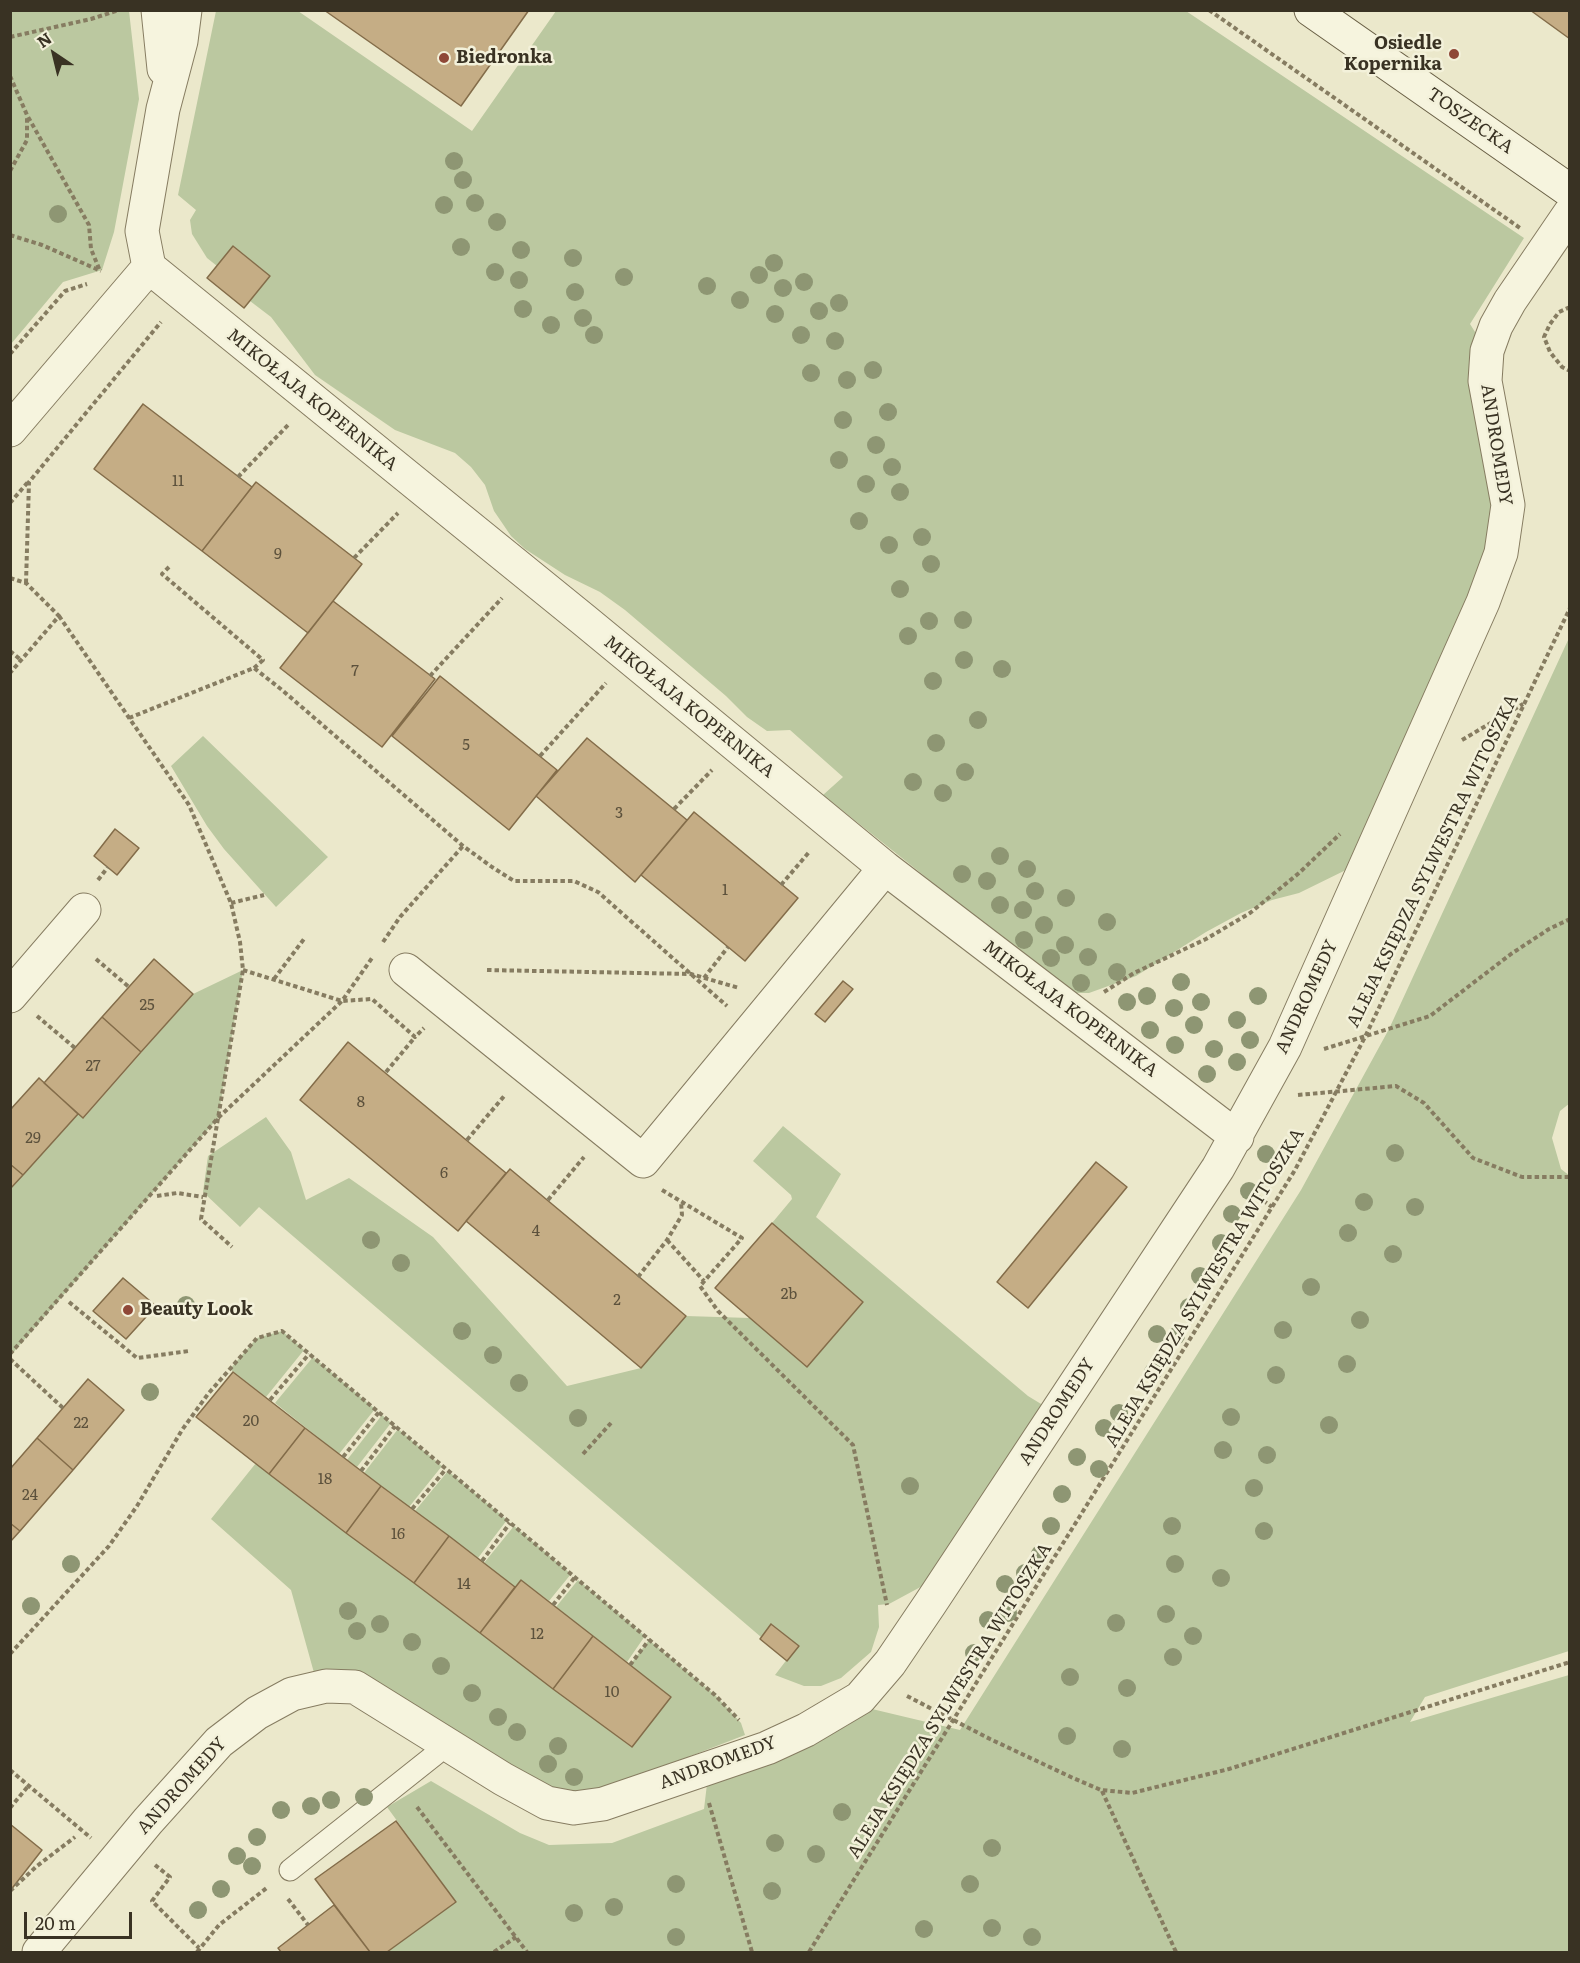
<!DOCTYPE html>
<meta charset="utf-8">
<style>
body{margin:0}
#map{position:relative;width:1580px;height:1963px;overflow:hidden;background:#ebe8cb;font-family:Literata,serif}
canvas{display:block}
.frame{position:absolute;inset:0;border:12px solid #393223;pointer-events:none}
.north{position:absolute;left:24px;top:24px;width:60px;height:60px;-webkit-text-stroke:4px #f3f1da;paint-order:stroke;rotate:325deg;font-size:16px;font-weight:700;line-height:24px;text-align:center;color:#393223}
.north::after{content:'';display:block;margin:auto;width:21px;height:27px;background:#393223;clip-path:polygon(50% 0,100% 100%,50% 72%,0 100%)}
.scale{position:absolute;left:24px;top:1912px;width:108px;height:27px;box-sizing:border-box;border:3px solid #393223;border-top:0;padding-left:8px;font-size:18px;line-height:21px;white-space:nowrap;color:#393223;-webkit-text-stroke:4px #f3f1da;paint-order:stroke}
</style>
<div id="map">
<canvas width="1580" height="1963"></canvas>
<div class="frame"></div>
<div class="north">N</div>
<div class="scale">20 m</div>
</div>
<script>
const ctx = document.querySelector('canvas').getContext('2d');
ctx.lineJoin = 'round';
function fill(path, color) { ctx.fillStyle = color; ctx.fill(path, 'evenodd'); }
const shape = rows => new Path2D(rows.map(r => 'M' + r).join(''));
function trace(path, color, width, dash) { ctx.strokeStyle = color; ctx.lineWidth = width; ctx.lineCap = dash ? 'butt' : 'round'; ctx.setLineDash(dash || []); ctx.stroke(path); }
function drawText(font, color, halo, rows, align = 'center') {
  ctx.font = font + ' Literata,serif'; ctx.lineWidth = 5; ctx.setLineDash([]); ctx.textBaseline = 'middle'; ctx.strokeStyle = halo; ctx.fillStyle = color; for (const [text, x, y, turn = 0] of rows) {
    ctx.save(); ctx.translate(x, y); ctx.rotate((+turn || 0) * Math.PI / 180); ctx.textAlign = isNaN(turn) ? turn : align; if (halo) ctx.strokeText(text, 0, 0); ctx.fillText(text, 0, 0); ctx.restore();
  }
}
fill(shape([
 [11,10,129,11,139,99,114,232,102,270,63,282,11,344],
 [216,11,298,11,472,131,556,11,1186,11,1524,238,1470,324,1487,351,1508,505,1352,867,1299,893,1272,900,1241,913,1206,932,1136,976,1089,993,1065,993,917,870,823,795,843,777,790,730,767,731,747,717,726,696,625,610,600,592,565,575,525,549,511,536,494,511,485,485,471,467,455,453,395,430,315,375,271,317,250,301,270,276,234,246,217,266,207,258,192,234,190,220,196,210,178,195],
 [1569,638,1570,1103,1560,1111,1552,1138,1561,1169,1570,1176,1569,1651,1425,1697,1410,1722,1569,1675,1569,1952,387,1952,456,1902,387,1807,431,1781,520,1833,549,1845,612,1843,704,1809,707,1784,811,1744,848,1725,872,1709,960,1730,1301,1190,1389,1029],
 [203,736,328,857,276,907,224,849,207,826,171,766],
 [243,970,218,1118,11,1355,11,1188,78,1114,84,1118,193,994],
 [266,1117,291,1152,306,1200,349,1178,433,1237,567,1386,641,1368,686,1316,750,1318,804,1365,808,1366,863,1302,772,1223,792,1199,791,1195,753,1161,783,1126,841,1174,816,1217,1028,1396,1046,1407,939,1577,889,1604,878,1605,879,1627,871,1652,841,1678,821,1686,804,1686,775,1675,798,1645,772,1624,761,1637,259,1207,240,1227,203,1192,208,1156],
 [282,1331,304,1350,266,1397,230,1369,257,1338],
 [313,1357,375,1409,339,1454,275,1403],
 [382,1415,391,1423,357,1467,347,1460],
 [398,1429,442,1466,409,1507,364,1473],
 [256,1463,631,1747,671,1697,630,1665,649,1640,715,1695,741,1723,745,1735,616,1785,554,1796,316,1680,291,1590,211,1519],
 [448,1471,507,1520,478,1558,415,1511],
 [514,1526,571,1574,549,1601,521,1580,515,1587,484,1563],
 [578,1580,645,1636,627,1662,556,1607]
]), '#bbc8a0');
const building = shape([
 [324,10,529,10,461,106,324,10],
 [1530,10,1570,10,1570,39,1530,10],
 [233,246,270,276,244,308,207,278,233,246],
 [143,404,252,487,202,551,94,469,143,404],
 [256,482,362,564,308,633,202,551,256,482],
 [333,601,435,679,382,747,280,668,333,601],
 [440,676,557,770,509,830,392,736,440,676],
 [587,738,687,820,635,882,536,796,587,738],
 [694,812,798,898,745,961,641,875,694,812],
 [115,829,139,848,117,875,94,856,115,829],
 [154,959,193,994,141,1052,102,1017,154,959],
 [843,981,853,989,825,1022,815,1014,843,981],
 [102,1017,141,1052,83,1118,44,1083,102,1017],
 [348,1042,506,1173,458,1231,300,1100,348,1042],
 [39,1078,78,1114,23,1175,10,1164,10,1110,39,1078],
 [1096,1162,1127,1187,1028,1308,997,1282,1096,1162],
 [10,1164,23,1175,10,1189,10,1164],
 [510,1169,686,1316,641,1368,466,1221,510,1169],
 [772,1223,863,1302,807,1367,715,1288,772,1223],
 [123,1278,156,1306,126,1339,93,1311,123,1278],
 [233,1372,305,1428,269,1474,196,1417,233,1372],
 [88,1379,124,1410,73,1470,37,1438,88,1379],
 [305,1428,381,1486,346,1533,269,1474,305,1428],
 [37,1438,73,1470,20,1531,10,1523,10,1469,37,1438],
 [381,1486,449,1536,414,1583,346,1533,381,1486],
 [10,1523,20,1531,10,1542,10,1523],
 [449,1536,515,1587,480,1633,414,1583,449,1536],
 [521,1580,593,1636,553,1689,480,1633,521,1580],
 [771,1624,799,1646,787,1661,760,1639,771,1624],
 [593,1636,671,1697,632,1747,553,1689,593,1636],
 [396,1821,456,1902,387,1952,370,1952,315,1879,396,1821],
 [10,1824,42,1850,10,1891,10,1824],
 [334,1905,370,1952,281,1952,278,1948,334,1905]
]);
fill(building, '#c5ad85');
trace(building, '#836c49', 1.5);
const service = shape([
 [290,1870,436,1754]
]);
const minor = shape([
 [158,10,164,69],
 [149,267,584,620,885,868,1237,1137],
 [10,430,149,267,142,231,163,109,181,41,185,10],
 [406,970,643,1161,885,868],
 [10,996,84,910],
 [39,1952,148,1821,219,1742,257,1713,292,1694,326,1686,355,1687,503,1779,547,1803,574,1808,603,1804,767,1748,806,1730,860,1698,890,1663,930,1604,1218,1168,1285,1047,1483,602,1501,553,1508,505,1485,381,1487,351,1496,326,1510,301,1570,213]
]);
const secondary = shape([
 [1311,10,1570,191]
]);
trace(service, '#867c61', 23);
trace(minor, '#867c61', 35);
trace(secondary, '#685e44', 35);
trace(shape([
 [1209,10,1520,228],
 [10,37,91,19,119,10],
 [10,76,27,115,89,225,91,249,100,271],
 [10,171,27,140,27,116],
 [10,235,42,245,101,271],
 [1570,307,1559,312,1550,324,1544,337,1550,352,1562,367,1570,371],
 [10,354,65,291,87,284],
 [238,477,289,424],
 [10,503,28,482],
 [354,558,398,513],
 [169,567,162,574,263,660,254,668],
 [10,578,26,583,59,616,10,673],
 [26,583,29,482,161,322],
 [59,616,189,805,231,903,240,942,243,970,201,1219,232,1247],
 [10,651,21,660],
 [430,676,502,598],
 [129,718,254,668,282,690,463,846,492,867,514,881,574,881,598,892,727,1006],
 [1462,740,1523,704],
 [540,756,606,683],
 [674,809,712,770],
 [98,880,108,867],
 [781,885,810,851],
 [231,903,264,895],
 [383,942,400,917,463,846],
 [96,959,129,987],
 [243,970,342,1001,372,999,415,1037,424,1028],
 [487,970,691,974,739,988],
 [704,978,728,947],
 [274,979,304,939],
 [1104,992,1134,973,1206,939,1250,913,1299,873,1340,834],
 [37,1016,75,1048],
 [1324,1049,1430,1016,1511,954,1549,929,1570,919],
 [386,1072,415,1037],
 [1298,1095,1396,1086,1424,1103,1473,1158,1522,1177,1570,1177],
 [10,1108,12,1109],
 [467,1140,505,1095],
 [1245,1187,1272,1207],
 [662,1190,742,1238,700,1286,718,1311,853,1445,887,1605],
 [157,1196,177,1193,203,1197],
 [548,1200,584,1157],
 [667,1240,704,1281],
 [638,1277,667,1240,682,1215,681,1202],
 [69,1302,137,1358,189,1351],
 [10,1354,218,1118,342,1001,372,958],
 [10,1359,63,1408],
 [270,1400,309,1354],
 [583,1454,611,1423],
 [343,1457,379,1412],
 [10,1467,12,1468],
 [361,1471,395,1426],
 [412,1509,446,1469],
 [482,1561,510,1523],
 [553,1605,575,1577],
 [10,1654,109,1546,137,1506,182,1430,208,1394,257,1338,282,1331,715,1695,739,1720],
 [630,1665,649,1640],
 [907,1696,990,1739,1073,1778,1101,1790,1132,1793,1229,1769,1570,1662],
 [10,1770,91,1838],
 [1102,1791,1176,1952],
 [709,1803,752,1952],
 [417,1807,527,1952],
 [10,1808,29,1785],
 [155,1865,170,1877,152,1901,199,1948],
 [10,1891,37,1866,75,1837],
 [288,1899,308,1925],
 [197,1952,219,1925,268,1887],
 [494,1952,516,1937],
 [809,1952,1295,1170,1365,1037,1570,608]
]), '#867c61', 4, [4.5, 3]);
trace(service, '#f6f4de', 21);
trace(minor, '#f6f4de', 33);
trace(secondary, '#f6f4de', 33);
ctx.fillStyle = '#8e9673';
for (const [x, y] of [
 [454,161],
 [463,180],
 [475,203],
 [444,205],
 [58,214],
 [497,222],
 [461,247],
 [521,250],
 [573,258],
 [774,263],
 [495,272],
 [759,275],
 [624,277],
 [519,280],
 [804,282],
 [707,286],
 [783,288],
 [575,292],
 [740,300],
 [839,303],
 [523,309],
 [819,311],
 [775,314],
 [583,318],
 [551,325],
 [594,335],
 [801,335],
 [835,341],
 [873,370],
 [811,373],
 [847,380],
 [888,412],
 [843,420],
 [876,445],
 [839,460],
 [892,467],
 [866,484],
 [900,492],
 [859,521],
 [922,537],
 [889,545],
 [931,564],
 [900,589],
 [963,620],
 [929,621],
 [908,636],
 [964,660],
 [1002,669],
 [933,681],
 [978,720],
 [936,743],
 [965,772],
 [913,782],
 [943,793],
 [1000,856],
 [1027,869],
 [962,874],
 [987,881],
 [1035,891],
 [1066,898],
 [1000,905],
 [1023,910],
 [1107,922],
 [1044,925],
 [1024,940],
 [1065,945],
 [1088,957],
 [1051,958],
 [1117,972],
 [1181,982],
 [1081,983],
 [1147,996],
 [1258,996],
 [1127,1002],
 [1201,1002],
 [1174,1008],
 [1237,1020],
 [1194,1025],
 [1150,1030],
 [1250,1040],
 [1175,1045],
 [1214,1049],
 [1237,1062],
 [1207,1074],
 [1395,1153],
 [1266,1154],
 [1249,1191],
 [1364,1202],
 [1415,1207],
 [1232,1214],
 [1348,1233],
 [371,1240],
 [1221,1243],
 [1393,1254],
 [401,1263],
 [1200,1276],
 [1311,1287],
 [186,1305],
 [1189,1307],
 [1360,1320],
 [1283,1330],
 [462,1331],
 [1157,1334],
 [1176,1336],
 [493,1355],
 [1347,1364],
 [1153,1372],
 [1276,1375],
 [519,1383],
 [150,1392],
 [1119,1413],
 [1231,1417],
 [578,1418],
 [1329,1425],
 [1104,1428],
 [1223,1450],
 [1267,1455],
 [1077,1457],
 [1099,1469],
 [910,1486],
 [1254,1488],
 [1062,1494],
 [1051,1526],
 [1172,1526],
 [1264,1531],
 [1040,1554],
 [71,1564],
 [1175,1564],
 [1025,1573],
 [1221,1578],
 [1005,1584],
 [31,1606],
 [348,1611],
 [1008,1613],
 [1166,1614],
 [988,1620],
 [1116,1623],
 [380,1624],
 [357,1631],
 [1193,1636],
 [412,1642],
 [974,1653],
 [1173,1657],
 [441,1666],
 [1070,1677],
 [1127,1688],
 [472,1693],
 [498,1717],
 [517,1732],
 [1067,1736],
 [558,1746],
 [1122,1749],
 [548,1764],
 [574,1777],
 [364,1797],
 [331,1800],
 [311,1806],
 [281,1810],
 [842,1812],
 [257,1837],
 [775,1843],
 [992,1848],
 [816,1854],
 [237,1856],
 [252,1866],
 [676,1884],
 [970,1884],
 [221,1889],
 [772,1891],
 [614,1907],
 [198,1910],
 [574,1913],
 [992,1928],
 [924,1929],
 [676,1937],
 [1032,1937]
]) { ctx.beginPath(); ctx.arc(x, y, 9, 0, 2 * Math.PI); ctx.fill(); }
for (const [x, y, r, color] of [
 [1454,54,6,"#8f4837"],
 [444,58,6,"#8f4837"],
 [128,1310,6,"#8f4837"]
]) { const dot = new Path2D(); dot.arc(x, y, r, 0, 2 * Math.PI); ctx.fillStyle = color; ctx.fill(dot); trace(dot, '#f3f1da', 2); }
drawText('15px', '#5c513c', null, [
 ["11",178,482],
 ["9",278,555],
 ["7",355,672],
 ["5",466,746],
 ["3",619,814],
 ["1",725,891],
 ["25",147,1006],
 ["27",93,1067],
 ["8",361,1103],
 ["29",33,1139],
 ["6",444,1174],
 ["4",536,1232],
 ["2b",789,1295],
 ["2",617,1301],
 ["20",251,1422],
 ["22",81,1424],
 ["18",325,1480],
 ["24",30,1496],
 ["16",398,1535],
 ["14",464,1585],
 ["12",537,1635],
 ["10",612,1693]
]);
drawText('bold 18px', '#393223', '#f3f1da', [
 ["Osiedle",1442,44,"right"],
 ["Kopernika",1442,65,"right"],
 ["Biedronka",456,58],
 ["Beauty Look",140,1310]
], 'left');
drawText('18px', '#393223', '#f3f1da', [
 ["TOSZECKA",1470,121,35],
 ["MIKOŁAJA KOPERNIKA",312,400,39],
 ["ANDROMEDY",1496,445,81],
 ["MIKOŁAJA KOPERNIKA",689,707,39],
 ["ALEJA KSIĘDZA SYLWESTRA WITOSZKA",1433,861,-64],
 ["ANDROMEDY",1307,997,-65],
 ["MIKOŁAJA KOPERNIKA",1070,1009,37],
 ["ALEJA KSIĘDZA SYLWESTRA WITOSZKA",1205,1288,-59],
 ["ANDROMEDY",1057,1412,-57],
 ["ALEJA KSIĘDZA SYLWESTRA WITOSZKA",950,1701,-58],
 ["ANDROMEDY",718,1763,-20],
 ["ANDROMEDY",182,1786,-48]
]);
</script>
